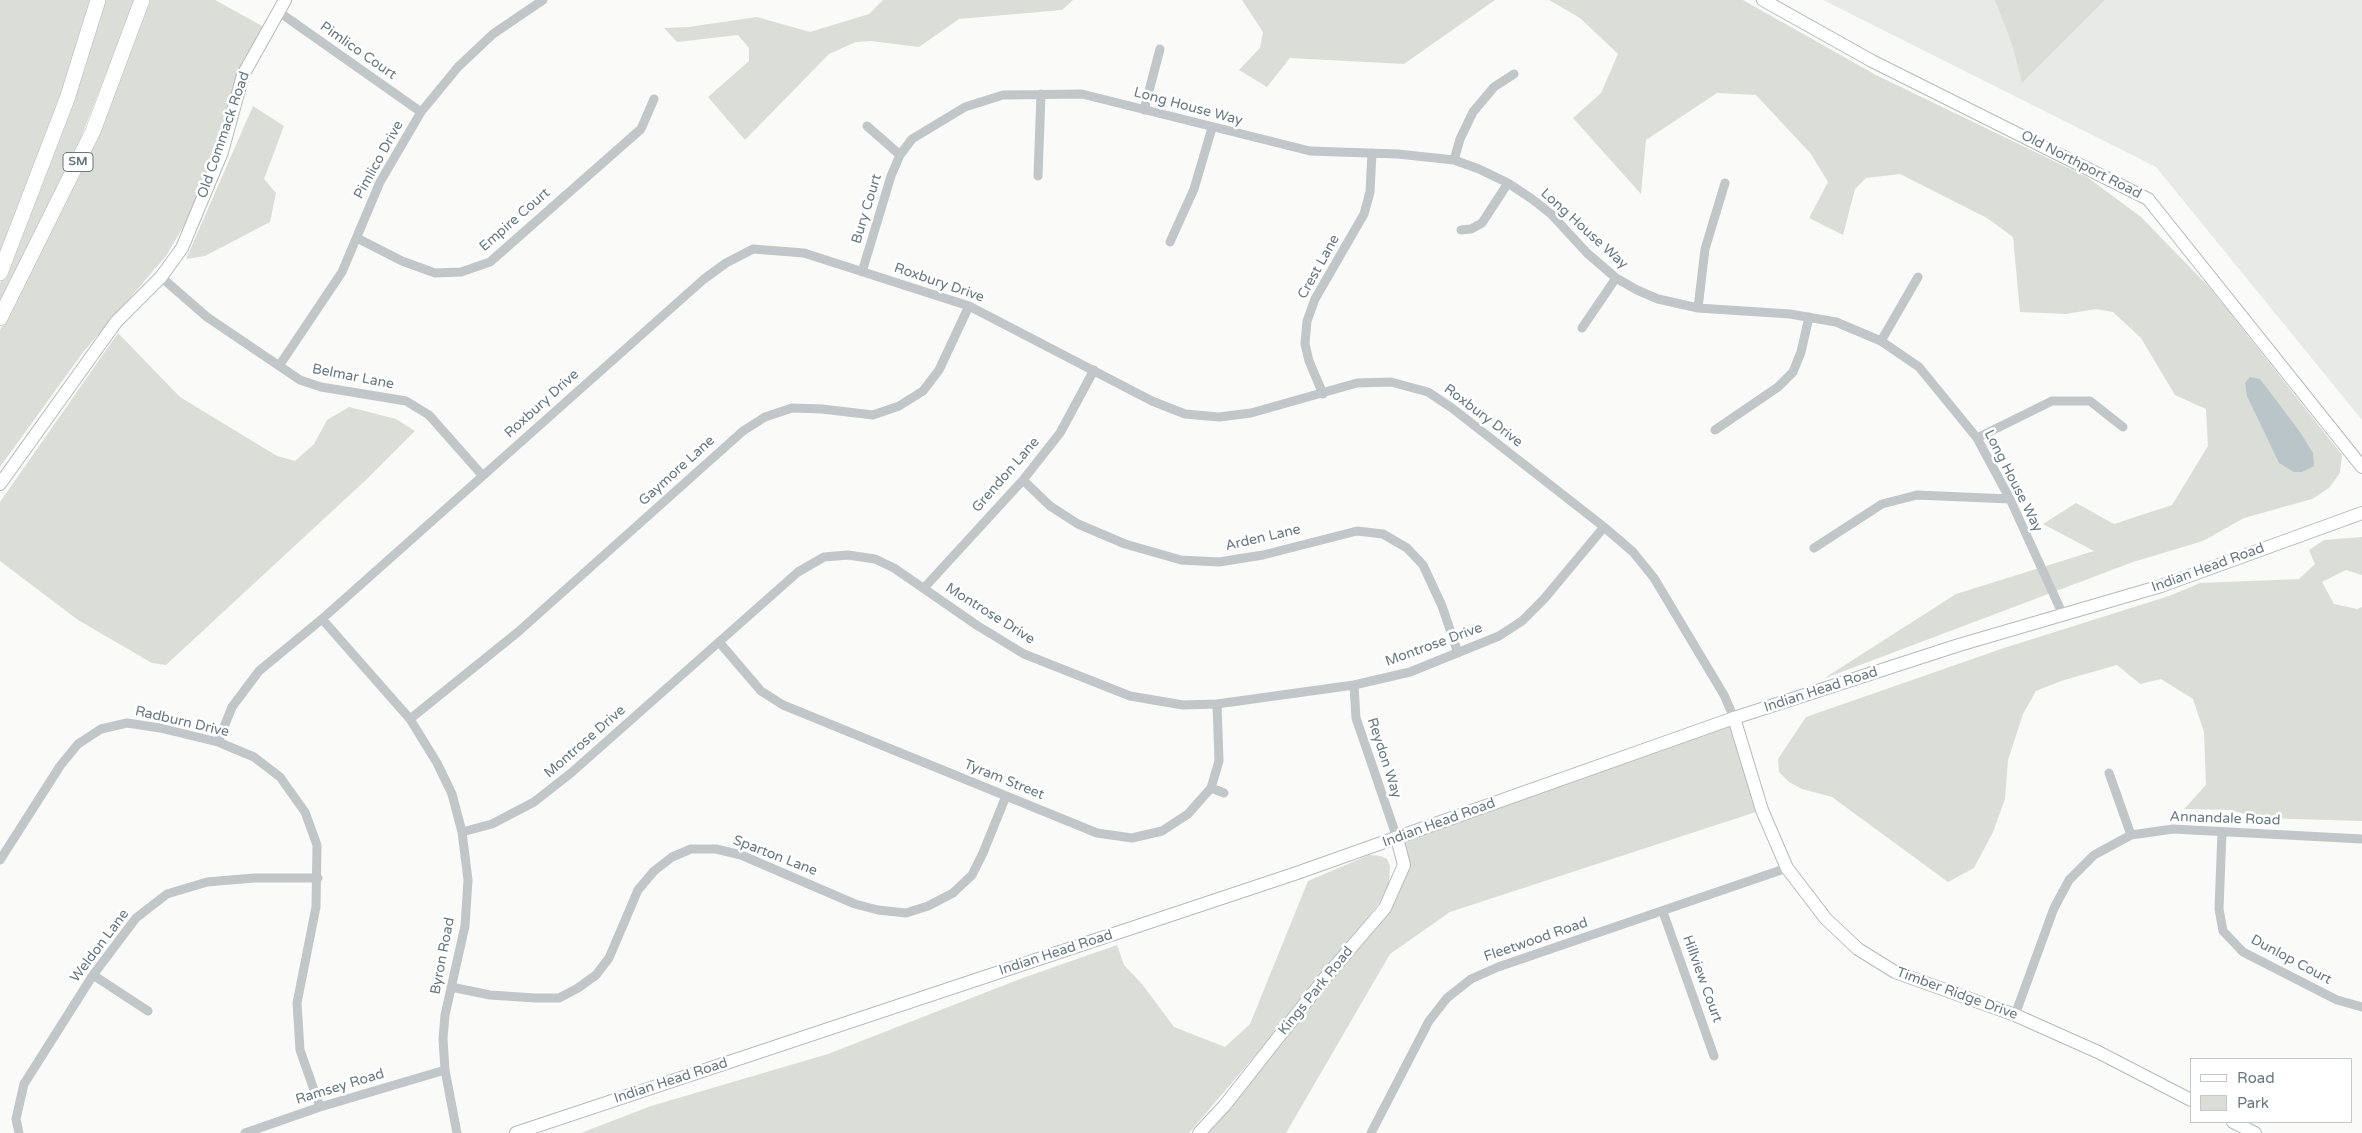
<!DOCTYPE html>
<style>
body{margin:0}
#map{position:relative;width:2362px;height:1133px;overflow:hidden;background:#fafaf8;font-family:"Varela Round",sans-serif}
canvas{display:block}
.legend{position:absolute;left:2190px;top:1058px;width:162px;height:65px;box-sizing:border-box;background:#fff;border:1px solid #c2c9cc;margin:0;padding:6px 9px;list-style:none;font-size:15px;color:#667880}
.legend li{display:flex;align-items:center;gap:10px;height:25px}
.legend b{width:25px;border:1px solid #c2c9cc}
</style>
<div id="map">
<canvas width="2362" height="1133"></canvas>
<ul class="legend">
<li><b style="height:6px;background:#fff"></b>Road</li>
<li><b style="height:14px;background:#dbded7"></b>Park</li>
</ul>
</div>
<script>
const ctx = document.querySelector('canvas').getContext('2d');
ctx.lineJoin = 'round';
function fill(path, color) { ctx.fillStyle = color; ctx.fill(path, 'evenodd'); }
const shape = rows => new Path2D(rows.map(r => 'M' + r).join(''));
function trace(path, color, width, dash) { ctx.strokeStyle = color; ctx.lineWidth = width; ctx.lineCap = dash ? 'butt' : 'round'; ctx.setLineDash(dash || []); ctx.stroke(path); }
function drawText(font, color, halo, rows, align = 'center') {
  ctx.font = font + ' "Varela Round",sans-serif'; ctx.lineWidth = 5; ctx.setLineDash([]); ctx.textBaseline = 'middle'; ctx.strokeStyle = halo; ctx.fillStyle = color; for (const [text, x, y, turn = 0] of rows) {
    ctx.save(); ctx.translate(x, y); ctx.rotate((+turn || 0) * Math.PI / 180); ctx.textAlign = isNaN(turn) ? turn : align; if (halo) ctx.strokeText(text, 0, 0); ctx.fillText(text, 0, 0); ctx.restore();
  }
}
fill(shape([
 [1823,0,2362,0,2362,420,2156,167]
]), '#e8eae8');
fill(shape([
 [0,0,91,0,81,39,36,169,0,256],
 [103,0,135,0,78,145,0,305,0,283,19,240],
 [149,0,215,0,264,27,241,71,215,149,189,217,166,256,84,351,0,467,0,330,32,269],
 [883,0,1073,0,1062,10,959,19,919,47,871,41,856,42,829,54,745,140,708,97,749,61,749,48,738,35,677,42,664,28,688,27,757,17,810,32,869,14],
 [1242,0,1495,0,1404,64,1290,58,1267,87,1239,70,1260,48,1263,32],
 [1549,0,1743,0,1876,75,2087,177,2141,217,2211,289,2342,455,2340,473,2329,488,2312,499,2244,518,2203,541,2133,562,1823,679,1956,594,2094,551,2043,524,2076,503,2114,524,2172,505,2208,446,2206,409,2175,395,2141,338,2113,312,2096,309,2066,314,2020,312,2013,237,1987,218,1900,174,1866,178,1855,189,1843,235,1809,218,1828,182,1811,154,1756,95,1717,93,1646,140,1641,194,1573,118,1601,93,1618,54,1580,18],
 [1995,0,2105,0,2022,83,2013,47],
 [253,106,284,126,264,179,276,193,270,222,205,256,186,259],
 [118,333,180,397,277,456,295,461,314,444,327,420,349,407,396,419,415,431,368,478,166,665,152,663,78,620,0,561,0,502],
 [2362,537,2362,575,2346,570,2322,582,2334,604,2357,609,2362,607,2362,821,2261,818,2229,810,2184,809,2206,785,2204,732,2193,699,2161,679,2140,684,2117,665,2061,681,2036,691,2023,714,2008,760,2005,799,1993,832,1974,868,1948,882,1832,797,1802,789,1789,782,1779,772,1778,759,1806,717,2004,648,2169,596,2200,583,2299,579,2315,564,2309,550,2324,540],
 [1734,718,1762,810,1450,912,1390,954,1286,1133,1208,1133,1225,1105,1385,908,1404,865,1397,838],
 [1369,855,1381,856,1387,859,1390,866,1389,883,1380,902,1293,1011,1189,1133,581,1133,651,1106,828,1054,1020,979,1117,945,1124,965,1142,984,1174,1027,1225,1047,1250,1024,1308,881]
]), '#dbded7');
fill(shape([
 [2250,377,2260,379,2300,432,2313,453,2314,466,2302,472,2294,472,2279,463,2247,396,2245,383]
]), '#b9c5c8');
const secondary = shape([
 [1763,0,1872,61,2148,199,2362,467],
 [0,484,116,322,161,277,182,248,222,152,243,75,285,0],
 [1734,718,1762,810,1787,868,1826,919,1858,949,1895,972,2015,1015,2098,1052,2191,1100],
 [2233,1122,2255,1133],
 [516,1133,1294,874,1734,718,1959,645,2161,586,2362,513],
 [1199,1133,1225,1105,1325,978,1385,908,1404,865,1397,838]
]);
const highway = shape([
 [0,273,67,99,98,0],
 [0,318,93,131,142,0]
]);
trace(secondary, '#b4babe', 14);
trace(highway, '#b3b8bb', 16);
trace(shape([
 [279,12,421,112],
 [1144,110,1160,49],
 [867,126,900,155],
 [1454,160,1460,139,1473,112,1494,87,1514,74],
 [1038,176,1041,94],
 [1461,230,1471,229,1482,223,1508,183],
 [357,238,402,261,435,273,461,272,490,262,641,129,654,99],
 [1170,242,1194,189,1212,128],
 [862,272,891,176,900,155,912,139,965,107,1003,95,1082,94,1310,151,1398,154,1454,160,1479,169,1508,183,1532,199,1551,214,1587,253,1616,278,1637,290,1658,299,1698,308,1790,314,1836,322,1881,341,1919,367,1977,438,2010,499,2063,615],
 [161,277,207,317,300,380,321,387,406,401,429,415,482,475],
 [1698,308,1705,249,1725,183],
 [1582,328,1616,278],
 [1881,341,1918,277],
 [279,366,342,272,380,182,421,112,458,67,493,34,543,0],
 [1323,394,1309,361,1305,344,1307,321,1315,299,1364,214,1370,192,1372,153],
 [1715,430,1778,387,1793,372,1801,352,1809,317],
 [1977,438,2052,401,2090,401,2123,427],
 [1023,480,1050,506,1078,524,1125,544,1181,560,1219,562,1263,555,1357,531,1383,534,1407,548,1423,565,1442,606,1458,653],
 [1814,548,1882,504,1917,495,2010,499],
 [924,588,1023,480,1060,433,1094,370],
 [322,619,410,719,437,763,452,794,462,832,468,880,465,926,445,1015,443,1039,445,1070,457,1133],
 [719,642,761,691,783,705,1097,833,1132,838,1162,831,1188,814,1211,788,1219,761,1217,704],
 [1354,685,1356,718,1397,838],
 [410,719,518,632,743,431,765,417,792,408,822,409,873,415,899,406,923,391,939,370,969,306],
 [218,742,232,707,259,671,322,619,704,279,726,263,753,249,804,253,969,306,1152,401,1185,414,1219,417,1251,413,1357,383,1391,382,1428,392,1452,408,1604,527,1633,552,1654,578,1724,695,1734,718],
 [2109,773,2131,835],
 [1211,788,1224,793],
 [462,832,492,824,534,802,571,773,798,572,824,557,848,555,875,559,894,568,978,626,1024,654,1130,696,1183,705,1217,704,1354,685,1410,672,1499,636,1522,621,1544,599,1604,527],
 [2222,832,2219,909,2223,931,2243,952,2337,1000,2362,1007],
 [0,860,60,766,78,744,101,729,127,723,160,728,218,742,254,757,280,777,305,812,317,845,316,907,297,1003,300,1050,320,1107],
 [1663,912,1714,1056],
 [93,975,148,1011],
 [451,987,490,995,535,998,559,998,578,988,596,975,609,958,638,890,654,871,672,857,691,849,716,849,741,855,855,904,878,910,906,913,928,906,953,893,972,875,983,853,1006,796],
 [2015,1015,2054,908,2069,880,2094,855,2131,835,2173,829,2362,839],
 [19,1133,16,1119,24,1084,93,975,136,918,167,894,207,882,254,878,318,878],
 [245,1133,320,1107,445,1070],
 [1371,1133,1429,1021,1447,998,1471,979,1498,967,1787,868]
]), '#c1c6c9', 9);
trace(secondary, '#fff', 12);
trace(highway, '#fff', 15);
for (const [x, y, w] of [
 [78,162,30]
]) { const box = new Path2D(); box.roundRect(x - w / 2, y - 9.5, w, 19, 4); ctx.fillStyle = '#fff'; ctx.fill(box); trace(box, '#667880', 1); }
drawText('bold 12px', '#667880', null, [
 ["SM",78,162]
]);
drawText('14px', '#667880', '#fff', [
 ["Pimlico Court",358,51,35],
 ["Long House Way",1188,107,15],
 ["Old Commack Road",224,135,-71],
 ["Pimlico Drive",379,160,-61],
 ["Old Northport Road",2081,165,27],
 ["Bury Court",867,209,-73],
 ["Empire Court",515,220,-41],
 ["Long House Way",1584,229,42],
 ["Crest Lane",1319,267,-61],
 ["Roxbury Drive",939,283,19],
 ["Belmar Lane",353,377,11],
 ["Roxbury Drive",542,404,-42],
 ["Roxbury Drive",1483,416,37],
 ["Gaymore Lane",677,471,-42],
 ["Grendon Lane",1006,475,-49],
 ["Long House Way",2013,481,63],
 ["Arden Lane",1263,538,-13],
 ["Indian Head Road",2208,568,-20],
 ["Montrose Drive",990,614,32],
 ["Montrose Drive",1434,645,-20],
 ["Indian Head Road",1821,690,-18],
 ["Radburn Drive",182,722,13],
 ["Montrose Drive",585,742,-41],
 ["Reydon Way",1384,758,72],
 ["Tyram Street",1004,780,22],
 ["Annandale Road",2225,819,2],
 ["Indian Head Road",1439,823,-20],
 ["Sparton Lane",775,856,21],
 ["Fleetwood Road",1536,940,-19],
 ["Weldon Lane",100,946,-53],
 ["Indian Head Road",1056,953,-18],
 ["Byron Road",443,956,-79],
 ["Dunlop Court",2291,960,28],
 ["Hillview Court",1702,979,70],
 ["Kings Park Road",1316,991,-51],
 ["Timber Ridge Drive",1957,994,20],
 ["Indian Head Road",671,1081,-18],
 ["Ramsey Road",340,1087,-17]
]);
</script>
